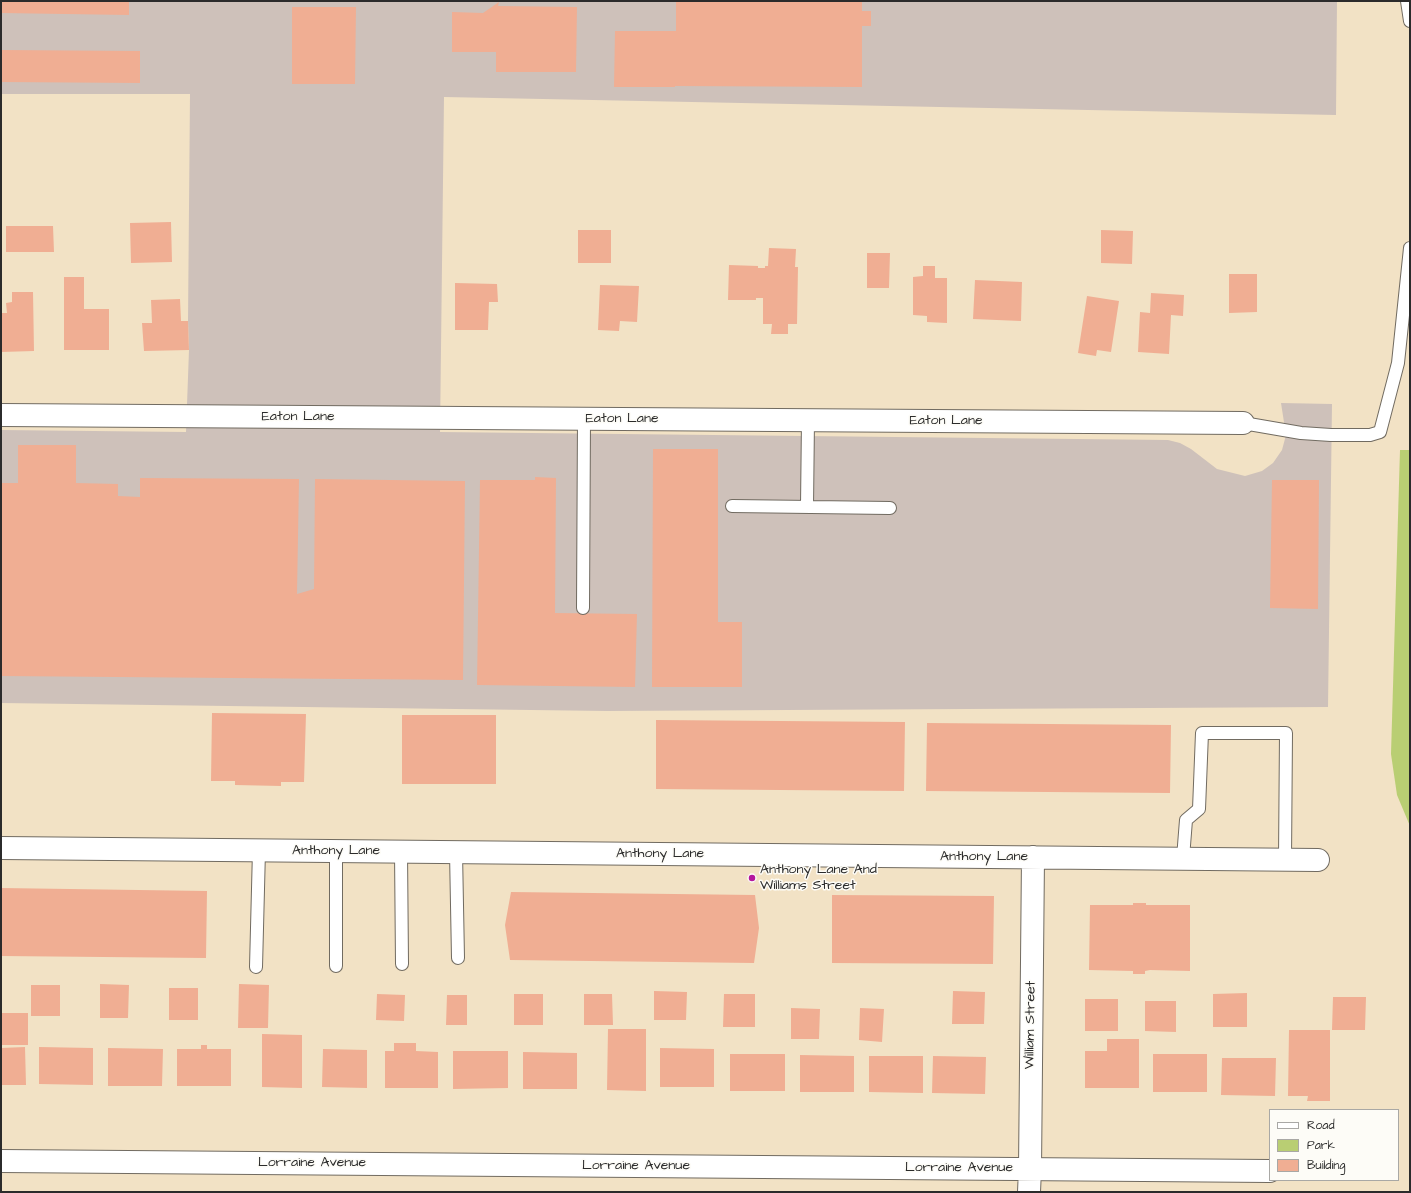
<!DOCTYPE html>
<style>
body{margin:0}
#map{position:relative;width:1411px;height:1193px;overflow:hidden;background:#f2e2c5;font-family:"Architects Daughter",sans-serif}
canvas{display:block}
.frame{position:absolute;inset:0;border:2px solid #2b2b2b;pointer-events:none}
.legend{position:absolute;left:1269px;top:1109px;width:130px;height:72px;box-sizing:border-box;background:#fdfcf7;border:1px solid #a9a8a5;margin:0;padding:5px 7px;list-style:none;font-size:12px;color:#2b2b2b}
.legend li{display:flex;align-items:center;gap:8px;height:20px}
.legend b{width:20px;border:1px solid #a9a8a5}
</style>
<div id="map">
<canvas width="1411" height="1193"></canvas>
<div class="frame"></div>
<ul class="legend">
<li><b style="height:5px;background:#fff"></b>Road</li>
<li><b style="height:11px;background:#b9ce73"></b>Park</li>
<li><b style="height:11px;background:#f0ae93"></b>Building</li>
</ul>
</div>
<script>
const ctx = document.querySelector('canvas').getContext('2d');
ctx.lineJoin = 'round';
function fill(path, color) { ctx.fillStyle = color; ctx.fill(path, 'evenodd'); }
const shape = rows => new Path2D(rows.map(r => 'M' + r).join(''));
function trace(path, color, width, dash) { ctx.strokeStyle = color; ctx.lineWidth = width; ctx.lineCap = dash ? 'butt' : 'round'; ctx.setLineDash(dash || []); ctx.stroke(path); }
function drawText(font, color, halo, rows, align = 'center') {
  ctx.font = font + ' "Architects Daughter",sans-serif'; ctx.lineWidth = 3; ctx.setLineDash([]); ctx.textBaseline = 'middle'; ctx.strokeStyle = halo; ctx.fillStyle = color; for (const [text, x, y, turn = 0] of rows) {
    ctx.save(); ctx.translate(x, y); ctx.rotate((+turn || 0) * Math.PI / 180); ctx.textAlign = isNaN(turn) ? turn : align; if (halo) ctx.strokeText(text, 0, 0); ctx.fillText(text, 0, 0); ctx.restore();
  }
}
fill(shape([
 [1,1,1337,1,1336,115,444,97,440,432,1168,440,1180,443,1191,449,1217,469,1245,476,1262,471,1273,463,1282,450,1286,435,1281,403,1332,404,1328,707,607,711,1,703,1,430,186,432,189,350,188,321,190,94,1,94]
]), '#cec1ba');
fill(shape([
 [1400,450,1410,450,1410,826,1397,795,1391,754]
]), '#b9ce73');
fill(shape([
 [1,1,129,1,129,15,1,13],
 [676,1,862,1,862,11,871,11,871,26,862,26,862,87,675,86,675,87,614,87,615,31,676,31],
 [499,2,498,6,577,7,576,72,496,72,496,52,452,52,452,12,483,13],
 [292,7,356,7,355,84,292,84],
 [1,50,140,51,140,83,1,82],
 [171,222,172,262,131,263,130,223],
 [6,226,53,226,54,252,6,252],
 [578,230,611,230,611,263,578,263],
 [1101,230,1133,231,1132,264,1101,263],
 [769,248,796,249,795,267,798,267,797,324,788,324,788,334,771,334,772,324,763,324,763,298,756,298,756,300,728,300,729,265,758,266,758,268,765,268,765,266,768,266],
 [867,253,890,253,889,288,867,288],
 [923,266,935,266,935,278,947,278,947,323,927,322,927,316,913,315,913,277,923,276],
 [1229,274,1257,274,1257,312,1229,313],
 [64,277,84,277,84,309,109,309,109,350,64,350],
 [975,280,1022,282,1021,321,973,319],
 [455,283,497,284,498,302,489,302,488,330,455,330],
 [600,285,639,286,637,322,620,321,619,331,598,330],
 [12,292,33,292,34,351,1,352,1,313,7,313,6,303,12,302],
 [1151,293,1184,295,1183,316,1171,315,1169,354,1138,352,1140,312,1150,313],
 [1087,296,1119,301,1111,352,1097,350,1096,356,1078,353],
 [180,299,181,321,188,321,189,350,144,351,142,323,152,323,151,300],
 [18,445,76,445,76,483,118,484,118,496,140,497,140,478,299,479,297,594,314,589,315,479,465,481,463,680,1,676,1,483,18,483],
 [653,449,718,449,718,622,742,622,742,687,652,687],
 [535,477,556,478,555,613,637,614,635,687,477,685,480,480,535,480],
 [1272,480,1319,480,1318,609,1270,608],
 [212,713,306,714,304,782,281,782,281,786,235,785,235,781,211,781],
 [402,715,496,715,496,784,402,784],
 [656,720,905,722,904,791,656,789],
 [927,723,1171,725,1170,793,926,791],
 [1,888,207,891,206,958,1,956],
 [511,892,755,895,759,928,754,963,510,960,505,925],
 [832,895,994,896,993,964,832,963],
 [1133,903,1146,903,1146,905,1190,905,1190,971,1150,970,1145,971,1145,974,1133,974,1133,971,1089,970,1090,905,1133,905],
 [100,984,129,985,128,1018,100,1018],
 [239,984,269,985,268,1028,238,1028],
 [31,985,60,985,60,1016,31,1016],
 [169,988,198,988,198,1020,169,1020],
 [654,991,687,992,686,1020,654,1020],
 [953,991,985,992,984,1024,952,1024],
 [1247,993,1247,1027,1213,1027,1213,994],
 [377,994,405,995,404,1021,376,1020],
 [514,994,543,994,543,1025,514,1025],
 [584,994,612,994,613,1025,584,1025],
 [724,994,755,994,755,1027,723,1027],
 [447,995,467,995,467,1025,446,1025],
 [1333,997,1366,997,1365,1030,1332,1030],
 [1085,999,1118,999,1118,1031,1085,1031],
 [1145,1001,1176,1001,1176,1032,1145,1031],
 [791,1008,820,1009,819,1039,791,1039],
 [860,1008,884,1009,882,1042,859,1040],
 [1,1013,28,1013,28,1045,1,1045],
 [608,1029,646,1029,646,1091,607,1090],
 [1289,1030,1330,1030,1330,1101,1307,1101,1308,1096,1288,1096],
 [262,1034,302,1035,302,1088,262,1087],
 [1107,1039,1139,1039,1139,1088,1085,1088,1085,1051,1107,1051],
 [394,1043,416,1043,416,1051,438,1052,438,1088,385,1088,385,1051,394,1051],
 [201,1045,207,1045,207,1049,231,1049,231,1086,177,1086,177,1049,201,1049],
 [25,1047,26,1085,1,1085,1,1048],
 [39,1047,93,1048,93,1085,39,1084],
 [108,1048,163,1049,162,1086,108,1086],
 [660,1048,714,1049,714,1087,660,1087],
 [323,1049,367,1050,367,1088,322,1087],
 [453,1051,508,1051,508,1088,453,1089],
 [523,1052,577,1053,577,1089,523,1089],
 [730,1054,785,1054,785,1091,730,1091],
 [1153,1054,1207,1054,1207,1092,1153,1092],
 [800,1055,854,1056,854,1092,800,1092],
 [869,1056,923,1056,923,1093,869,1092],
 [933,1056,986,1057,985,1094,932,1093],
 [1222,1058,1276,1058,1275,1096,1221,1095]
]), '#f0ae93');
const lane = shape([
 [1407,1,1410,21],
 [1243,423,1301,433,1331,435,1370,435,1380,432,1398,363,1410,248],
 [732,506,890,508],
 [807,506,808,420],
 [583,608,584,419],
 [336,851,336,966],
 [401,851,402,964],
 [456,852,458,958],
 [1183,858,1186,820,1199,809,1202,733,1286,733,1285,859],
 [256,967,259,850]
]);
const street = shape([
 [1,415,1243,423],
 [1,848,1318,860],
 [1,1161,1270,1171],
 [1029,1192,1030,1169,1033,857]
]);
trace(lane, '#716b61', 14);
trace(street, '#716b61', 24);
trace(lane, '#fff', 12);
trace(street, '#fff', 22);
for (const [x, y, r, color] of [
 [752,878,4,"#b5179e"]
]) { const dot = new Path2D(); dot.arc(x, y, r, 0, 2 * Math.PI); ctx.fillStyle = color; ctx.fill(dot); trace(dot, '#fdfcf7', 1.5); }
drawText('14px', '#2b2b2b', '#fdfcf7', [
 ["Eaton Lane",298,417],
 ["Eaton Lane",622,419],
 ["Eaton Lane",946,421],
 ["Anthony Lane",336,851],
 ["Anthony Lane",660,854],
 ["Anthony Lane",984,857],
 ["William Street",1031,1025,-89],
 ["Lorraine Avenue",312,1163],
 ["Lorraine Avenue",636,1166],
 ["Lorraine Avenue",959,1168]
]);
drawText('14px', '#2b2b2b', '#fdfcf7', [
 ["Anthony Lane And",760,870],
 ["Williams Street",760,886]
], 'left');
</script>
